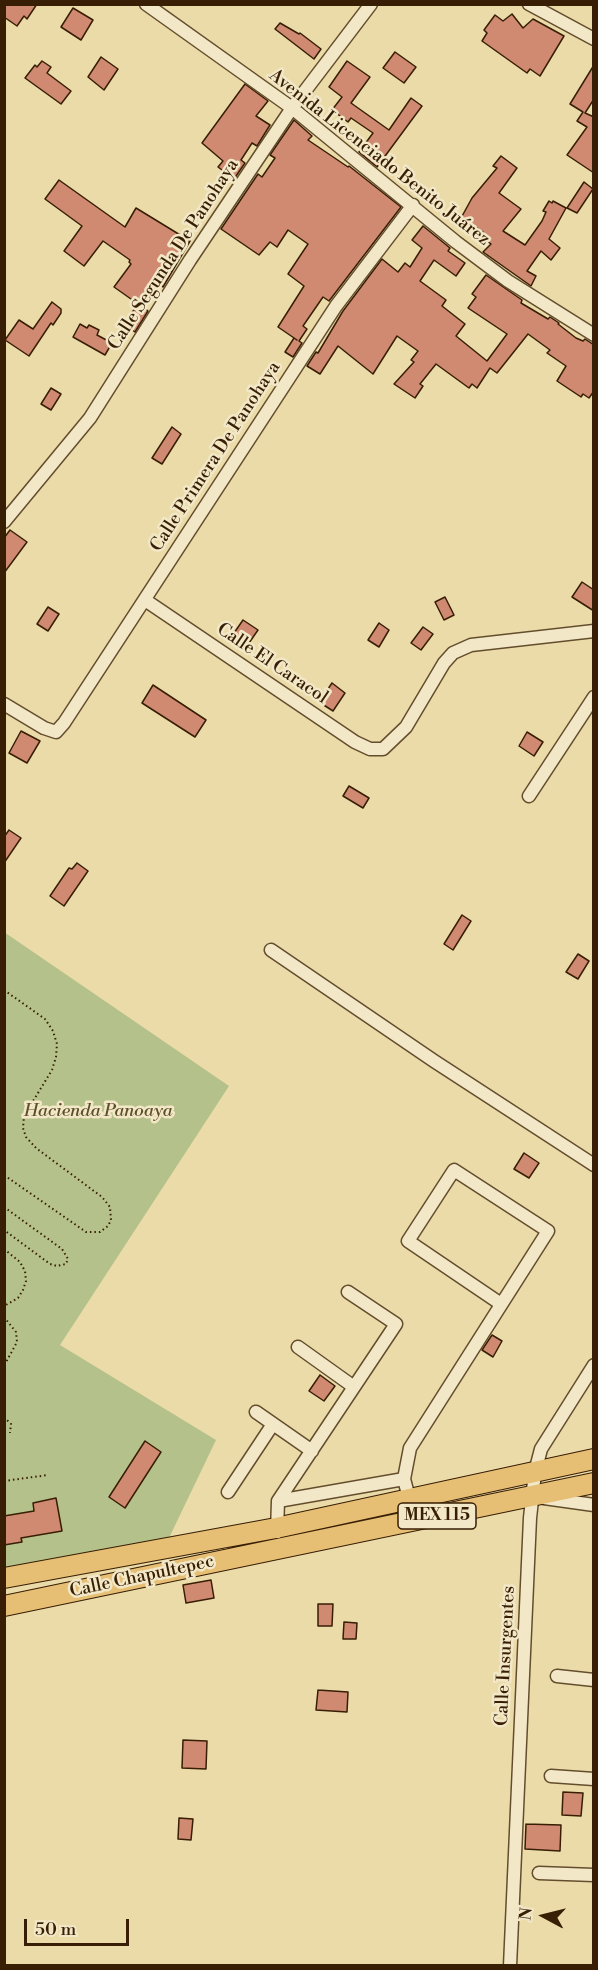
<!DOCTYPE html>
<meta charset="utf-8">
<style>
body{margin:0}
#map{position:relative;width:598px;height:1970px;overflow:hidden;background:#ebdba9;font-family:"Libre Bodoni",serif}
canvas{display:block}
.frame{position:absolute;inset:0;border:6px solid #371e04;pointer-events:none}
.north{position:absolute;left:514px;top:1886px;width:60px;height:60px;-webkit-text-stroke:4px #f2e8c7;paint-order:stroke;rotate:277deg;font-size:16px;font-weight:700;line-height:24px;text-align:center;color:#371e04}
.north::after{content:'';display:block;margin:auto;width:21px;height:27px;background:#371e04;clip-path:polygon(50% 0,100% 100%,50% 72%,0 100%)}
.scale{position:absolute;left:24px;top:1919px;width:105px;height:27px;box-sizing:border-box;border:3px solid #371e04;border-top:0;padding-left:8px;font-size:18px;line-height:21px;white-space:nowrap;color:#371e04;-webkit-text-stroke:4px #f2e8c7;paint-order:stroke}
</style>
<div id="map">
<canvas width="598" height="1970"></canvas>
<div class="frame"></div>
<div class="north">N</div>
<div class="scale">50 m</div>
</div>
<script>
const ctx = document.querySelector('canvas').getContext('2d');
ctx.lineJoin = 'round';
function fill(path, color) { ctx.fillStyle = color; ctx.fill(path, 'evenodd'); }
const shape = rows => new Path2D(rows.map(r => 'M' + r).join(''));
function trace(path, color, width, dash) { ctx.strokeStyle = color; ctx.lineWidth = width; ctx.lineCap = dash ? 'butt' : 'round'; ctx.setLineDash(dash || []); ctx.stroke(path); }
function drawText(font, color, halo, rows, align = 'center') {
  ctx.font = font + ' "Libre Bodoni",serif'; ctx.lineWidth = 5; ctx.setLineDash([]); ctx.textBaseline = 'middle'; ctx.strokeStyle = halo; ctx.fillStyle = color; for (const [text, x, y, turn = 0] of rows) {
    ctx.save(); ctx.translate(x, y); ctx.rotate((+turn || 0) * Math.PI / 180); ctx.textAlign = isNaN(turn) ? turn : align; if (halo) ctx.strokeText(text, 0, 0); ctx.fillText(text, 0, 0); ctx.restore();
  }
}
fill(shape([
 [4,932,229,1086,60,1345,216,1440,168,1540,4,1570]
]), '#b5c18a');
const building = shape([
 [4,4,37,4,27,19,24,16,17,26,4,17,4,4],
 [73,8,93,20,81,40,61,27,73,8],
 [512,14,523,28,533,19,564,36,540,76,530,69,527,73,482,41,487,33,484,30,495,15,503,21,512,14],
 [280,23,299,34,300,33,321,49,314,59,275,29,280,23],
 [395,52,416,67,404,83,383,68,395,52],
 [101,57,118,69,104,90,88,77,101,57],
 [42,61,51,67,47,73,71,91,61,104,25,78,35,65,37,67,42,61],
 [347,61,370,77,351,103,389,130,411,98,422,106,377,167,359,152,373,133,351,118,348,122,332,110,342,97,329,87,347,61],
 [594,65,594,99,585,113,594,117,594,173,567,155,587,127,577,121,583,112,570,104,594,65],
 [245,84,268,101,256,116,270,125,257,146,252,143,241,160,245,163,234,179,218,167,223,161,202,143,245,84],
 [294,120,312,136,308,140,348,167,349,166,401,207,329,301,323,297,303,326,307,329,299,341,302,343,293,357,285,352,294,338,297,340,278,327,304,286,288,274,308,244,288,230,277,247,270,242,259,255,221,229,258,174,262,177,275,158,270,155,294,120],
 [501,156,517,168,499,193,521,209,503,231,525,245,542,221,546,212,543,211,549,201,552,203,553,201,566,208,549,239,560,248,551,260,541,251,527,271,536,276,531,286,483,252,491,244,480,236,483,232,461,218,472,198,497,168,493,166,501,156],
 [59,180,125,227,136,208,190,241,163,287,158,283,142,306,148,311,135,332,124,324,138,304,114,287,131,264,129,262,130,260,103,241,84,266,64,251,82,226,45,199,59,180],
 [584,182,593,189,577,213,567,208,584,182],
 [423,226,450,248,448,251,465,263,456,276,434,260,420,281,446,300,442,306,465,324,456,336,487,361,507,334,468,308,476,297,472,294,486,275,522,300,521,303,548,319,550,317,559,323,558,324,576,338,583,341,585,339,594,345,594,391,589,398,583,394,581,397,557,381,566,366,547,353,550,350,528,334,497,373,490,368,477,388,472,384,469,388,436,364,420,384,423,386,415,398,394,384,414,362,411,360,418,351,397,336,373,374,338,346,320,374,307,366,316,352,318,353,343,311,382,259,398,272,405,263,410,267,422,248,412,240,423,226],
 [52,302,61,309,61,313,53,325,51,323,29,356,5,340,19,320,33,329,52,302],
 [80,324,87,328,89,325,99,330,97,335,112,343,105,355,73,337,80,324],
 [51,388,61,394,51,410,41,404,51,388],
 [172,427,181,434,162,464,152,458,172,427],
 [10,530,27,542,4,573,4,538,10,530],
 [582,582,594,590,594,611,572,597,582,582],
 [445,597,454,615,444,620,435,602,445,597],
 [48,607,59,614,48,631,37,624,48,607],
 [243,620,258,630,249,643,234,633,243,620],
 [379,623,389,630,379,647,368,640,379,623],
 [423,627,433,634,421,650,411,643,423,627],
 [332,683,345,693,333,711,319,702,332,683],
 [153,685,206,720,195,737,142,703,153,685],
 [21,731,40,741,27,763,9,753,21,731],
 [527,732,543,742,534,756,519,746,527,732],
 [349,786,369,798,363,808,343,796,349,786],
 [9,830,21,838,4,863,4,837,9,830],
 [77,863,88,871,64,906,50,896,69,868,72,869,77,863],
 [462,915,471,921,453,950,444,944,462,915],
 [578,954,589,961,578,979,566,972,578,954],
 [524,1153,539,1163,529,1178,514,1169,524,1153],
 [492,1335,502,1341,493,1357,482,1350,492,1335],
 [320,1375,335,1386,324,1401,309,1391,320,1375],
 [145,1441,161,1452,125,1508,109,1497,145,1441],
 [56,1498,62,1531,21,1538,22,1542,4,1545,4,1516,34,1511,33,1503,56,1498],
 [211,1580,214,1598,186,1603,183,1585,211,1580],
 [318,1604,333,1604,332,1626,318,1626,318,1604],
 [344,1622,357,1623,356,1639,343,1639,344,1622],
 [318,1690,348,1692,347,1712,316,1710,318,1690],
 [183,1740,207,1741,206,1769,182,1768,183,1740],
 [563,1792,583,1793,581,1816,562,1815,563,1792],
 [179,1818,193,1819,191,1840,178,1839,179,1818],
 [526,1824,561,1825,560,1851,525,1849,526,1824]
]);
fill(building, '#d08a72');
trace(building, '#371e04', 1.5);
const street = shape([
 [146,4,292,108,456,242,508,281,594,335],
 [529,4,594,39],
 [4,522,90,418,190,260,292,108,371,4],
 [145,600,355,742,370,749,383,749,406,727,444,663,453,653,471,645,594,631],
 [4,704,44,728,56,732,64,723,336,306,413,205],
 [529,796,594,697],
 [271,950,434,1061,594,1165],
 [298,1347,354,1387],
 [256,1412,312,1451],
 [228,1492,273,1424],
 [409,1498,404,1479,410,1448,548,1231,454,1170,408,1241,501,1304],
 [544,1498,594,1505],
 [278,1501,404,1479],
 [277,1532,278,1501,396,1324,348,1292],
 [557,1676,594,1680],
 [551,1776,594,1779],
 [539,1873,594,1875],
 [510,1966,530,1518,535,1472,541,1449,594,1365]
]);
const primary = shape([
 [4,1578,276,1528,594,1459],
 [4,1606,594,1483]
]);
trace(street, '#644d2d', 15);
trace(primary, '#371e04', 22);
trace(shape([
 [4,990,45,1019,53,1031,57,1044,56,1057,52,1070,24,1116,23,1128,26,1137,36,1148,102,1197,110,1207,111,1220,108,1226,100,1232,86,1232,4,1175],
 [4,1207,62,1249,68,1259,66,1264,57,1266,50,1264,4,1230],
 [4,1208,4,1217],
 [4,1249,20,1262,25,1271,26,1281,23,1290,18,1298,4,1306],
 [4,1317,16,1332,17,1342,4,1366],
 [4,1417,11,1424,10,1433],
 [4,1481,48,1475]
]), '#371e04', 2, [1.5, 3]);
trace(street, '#f2e8c7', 12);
trace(primary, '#e6be74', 20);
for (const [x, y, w] of [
 [437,1516,78]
]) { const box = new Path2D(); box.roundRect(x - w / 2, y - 13, w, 26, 4.5); ctx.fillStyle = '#f2e8c7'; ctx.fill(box); trace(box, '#371e04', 1.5); }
drawText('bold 16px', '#371e04', null, [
 ["MEX 115",437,1516]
]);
drawText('18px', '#371e04', '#f2e8c7', [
 ["Avenida Licenciado Benito Juárez",379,158,38],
 ["Calle Segunda De Panohaya",174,255,-57],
 ["Calle Primera De Panohaya",216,457,-57],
 ["Calle El Caracol",272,664,34],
 ["Calle Chapultepec",142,1577,-12],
 ["Calle Insurgentes",506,1656,-87]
]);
drawText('italic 18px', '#5d4f2c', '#f2e8c7', [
 ["Hacienda Panoaya",98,1112]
]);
</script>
